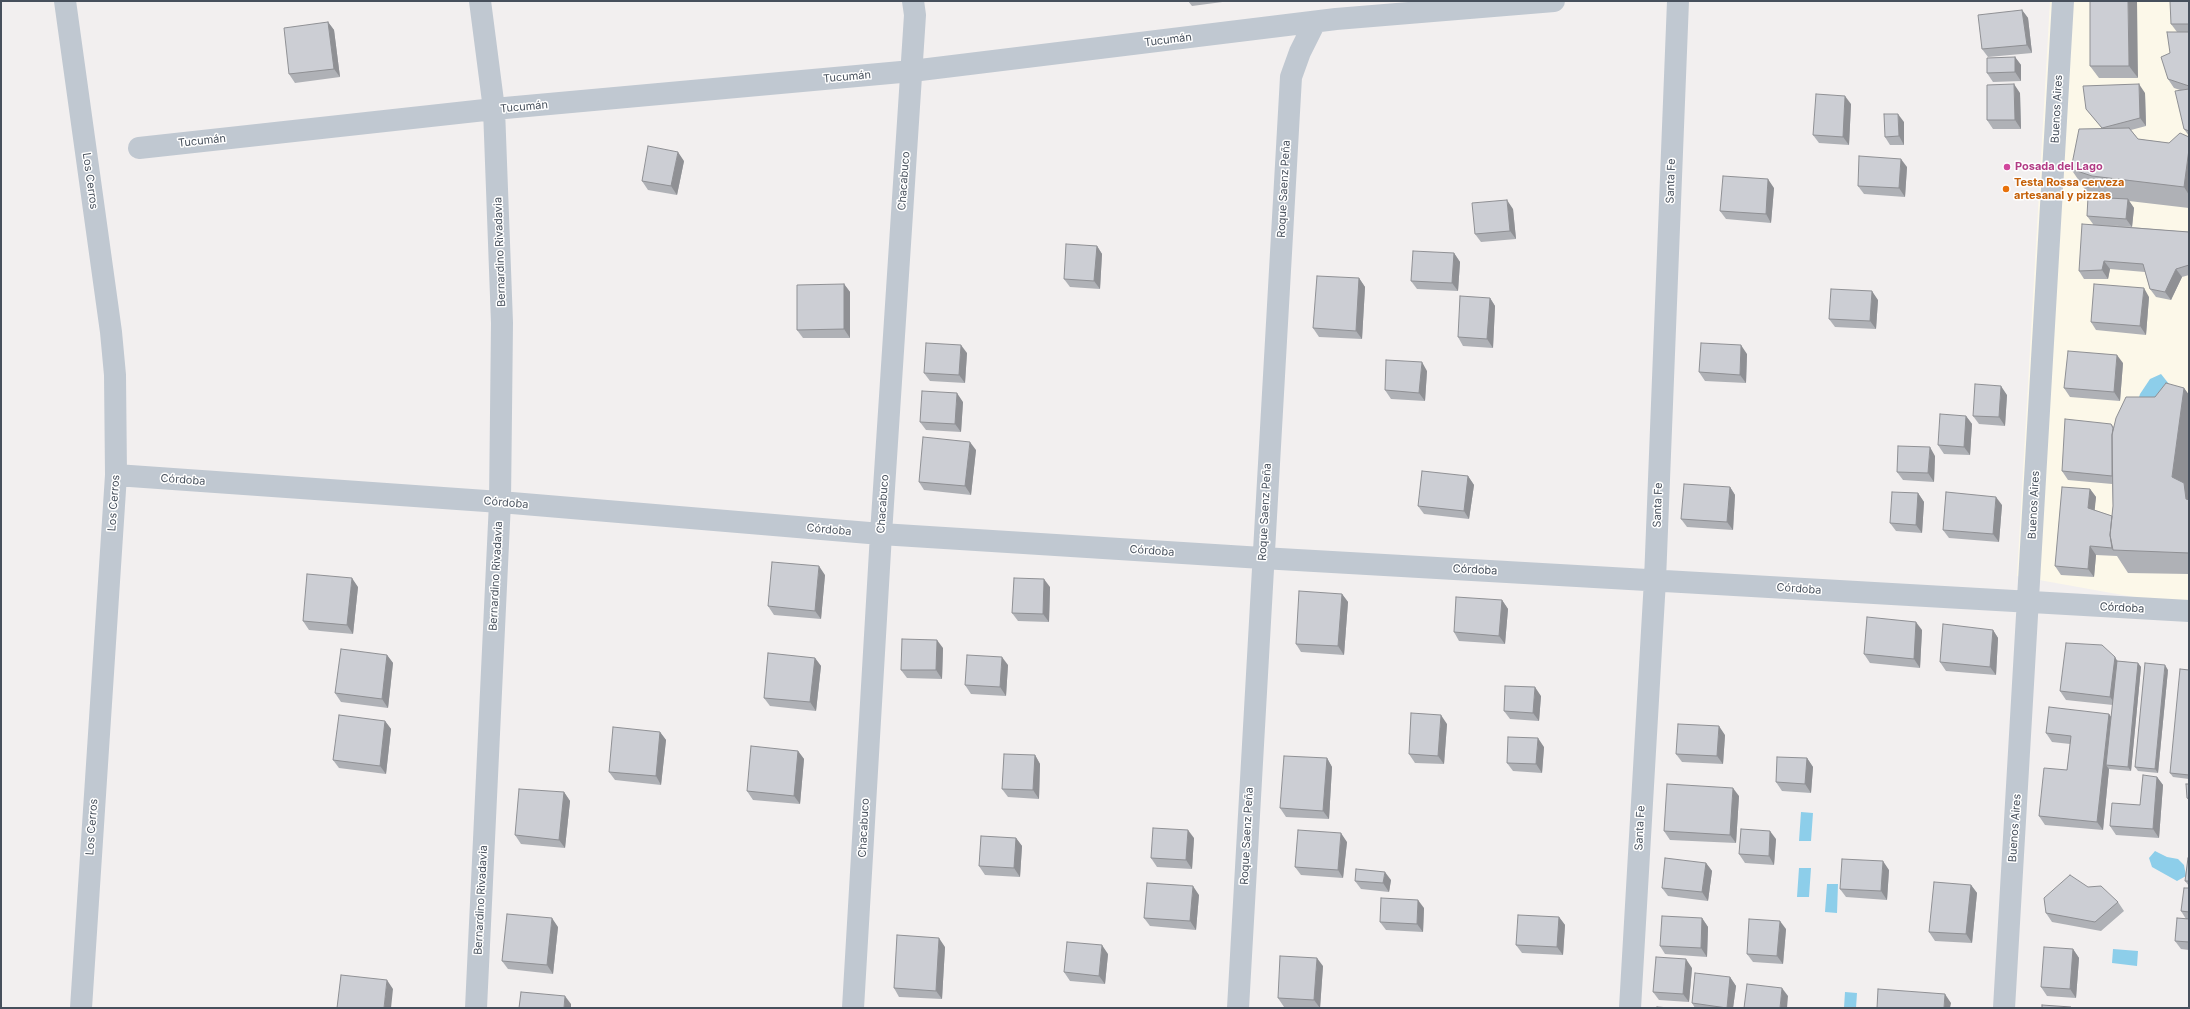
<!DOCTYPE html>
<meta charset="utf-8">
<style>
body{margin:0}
#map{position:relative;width:2190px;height:1009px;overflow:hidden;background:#f2efef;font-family:Inter,sans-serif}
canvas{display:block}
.frame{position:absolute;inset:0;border:2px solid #47505c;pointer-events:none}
</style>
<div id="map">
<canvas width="2190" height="1009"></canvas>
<div class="frame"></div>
</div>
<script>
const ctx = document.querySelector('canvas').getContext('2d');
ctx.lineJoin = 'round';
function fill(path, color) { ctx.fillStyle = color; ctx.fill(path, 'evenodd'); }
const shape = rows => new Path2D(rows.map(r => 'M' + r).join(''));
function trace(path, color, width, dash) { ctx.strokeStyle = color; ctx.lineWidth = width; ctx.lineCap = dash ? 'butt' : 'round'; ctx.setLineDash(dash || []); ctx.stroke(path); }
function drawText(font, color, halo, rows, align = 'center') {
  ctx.font = font + ' Inter,sans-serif'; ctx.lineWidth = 3; ctx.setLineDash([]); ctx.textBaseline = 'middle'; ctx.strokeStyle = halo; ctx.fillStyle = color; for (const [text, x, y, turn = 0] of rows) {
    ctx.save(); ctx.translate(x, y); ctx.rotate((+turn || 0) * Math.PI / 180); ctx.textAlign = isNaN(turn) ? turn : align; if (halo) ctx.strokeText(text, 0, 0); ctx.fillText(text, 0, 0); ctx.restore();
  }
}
fill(shape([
 [2050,1,2189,1,2189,607,2017,576]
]), '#fcf8e9');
fill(shape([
 [2161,374,2169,384,2165,394,2137,404,2140,394,2150,379],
 [1801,812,1813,813,1811,841,1799,841],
 [2155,851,2167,857,2178,859,2184,865,2186,876,2177,881,2152,867,2149,858],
 [1799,868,1811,868,1809,897,1797,897],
 [1827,884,1838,884,1837,913,1825,912],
 [2113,949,2138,951,2137,966,2112,963],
 [1845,992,1857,993,1856,1008,1844,1008]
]), '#8dceea');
trace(shape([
 [65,1,111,332,115,375,116,475,81,1008],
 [139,148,494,109,912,71,1336,19,1554,1],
 [116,475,500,502,881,534,1262,558,2189,611],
 [476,1008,500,502,502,323,494,109,480,1],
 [853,1008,881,534,915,15,913,1],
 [1238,1008,1291,77,1300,52,1315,22],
 [1630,1008,1655,580,1678,1],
 [2004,1008,2063,1]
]), '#c0c8d1', 22);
fill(shape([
 [1188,1,1230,1,1192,6],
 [2090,1,2138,78,2099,78,2090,66],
 [2189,1,2189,32,2177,32,2171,24],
 [2022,10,2028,18,2032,53,1988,57,1982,49],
 [328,22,334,30,340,77,295,83,289,74],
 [2189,32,2189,136,2184,129,2180,90,2174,88,2168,79,2170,53],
 [2015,57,2021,65,2021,81,1993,82,1987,73],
 [2020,93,2021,129,1993,129,1987,120],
 [2145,93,2146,126,2131,130,2138,139,2169,143,2189,137,2189,208,2129,201,2134,208,2132,227,2106,225,2189,232,2189,275,2182,277,2171,300,2156,297,2150,289,2145,272,2110,269,2108,279,2084,279,2079,271,2093,224,2087,216,2107,198,2086,191,2071,169,2102,128,2086,109],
 [1851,104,1849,145,1819,143,1813,135],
 [1904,122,1904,145,1890,145,1885,137],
 [684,161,677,195,648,190,642,181],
 [1907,167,1905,197,1864,194,1858,186],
 [1774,188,1771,223,1726,219,1720,211],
 [1513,209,1516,239,1481,242,1475,234],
 [1097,246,1102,254,1100,289,1070,287,1064,279],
 [1454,253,1460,262,1458,291,1417,289,1411,281],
 [1359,278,1365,287,1362,339,1319,337,1313,328],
 [844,284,850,292,850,338,803,338,797,330],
 [2149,297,2146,335,2096,330,2091,322],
 [1490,298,1495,306,1493,348,1463,346,1458,337],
 [1878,300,1876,329,1835,327,1829,319],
 [967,353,965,383,930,381,924,373],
 [1747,354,1746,383,1705,381,1699,372],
 [2123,363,2120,401,2070,397,2064,388],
 [1427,371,1425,401,1391,399,1385,390],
 [2184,388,2189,395,2189,574,2128,573,2117,556,2096,555,2094,577,2061,575,2055,566,2090,489,2096,497,2094,510,2112,516,2113,506,2112,484,2068,480,2062,471,2111,424,2114,427,2155,397],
 [2007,395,2005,426,1979,424,1973,416],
 [963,402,961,432,926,430,920,422],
 [1966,416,1972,424,1970,455,1944,454,1938,445],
 [976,450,971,495,924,490,919,482],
 [1935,456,1934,482,1903,480,1897,472],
 [1468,476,1474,485,1469,519,1424,514,1418,506],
 [1730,487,1735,495,1733,530,1687,527,1681,519],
 [1918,493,1924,502,1922,533,1896,531,1890,523],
 [2002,505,1999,542,1949,538,1943,530],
 [825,575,821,619,774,615,768,606],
 [358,587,353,634,309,630,303,621],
 [1050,587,1049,622,1018,621,1012,613],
 [1342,594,1348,602,1344,655,1301,652,1296,644],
 [1502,600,1508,609,1505,644,1459,641,1454,632],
 [1922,630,1920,668,1870,663,1864,654],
 [1993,630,1998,638,1996,675,1946,671,1940,662],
 [943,648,942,679,907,678,901,670],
 [387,655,393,663,388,708,341,702,335,693],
 [2115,657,2117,661,2138,663,2141,667,2131,771,2109,769,2103,830,2045,825,2039,816,2067,770,2070,744,2052,742,2046,733,2109,714,2111,718,2113,705,2066,700,2060,691],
 [815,658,821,666,816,711,770,706,764,698],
 [1008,665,1006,696,971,694,965,685],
 [2168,670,2158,773,2138,771,2135,767],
 [2189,670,2189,779,2173,777,2170,773],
 [1541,696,1539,721,1510,719,1504,711],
 [385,721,391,729,386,774,339,768,333,760],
 [1447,724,1444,764,1415,763,1409,754],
 [660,732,666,740,661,785,615,780,609,772],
 [1725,735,1723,764,1682,762,1676,754],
 [1544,747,1542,773,1513,771,1507,763],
 [798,751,804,759,800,804,753,800,747,791],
 [1035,755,1040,764,1039,799,1008,797,1002,789],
 [1327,758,1332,767,1329,819,1286,817,1280,808],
 [1807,758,1813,767,1811,793,1782,791,1776,782],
 [2157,777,2163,785,2159,838,2116,835,2110,826,2140,805],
 [564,792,570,801,565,848,521,844,515,835],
 [1739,796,1736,843,1670,840,1664,831],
 [1016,838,1022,846,1020,877,985,875,979,866],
 [1194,838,1192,869,1157,867,1151,858],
 [1776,839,1774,865,1745,863,1739,854],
 [1347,842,1343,878,1301,875,1295,867],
 [2189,858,2189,886,2185,881],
 [1706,863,1712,871,1708,901,1668,896,1662,888],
 [1889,870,1887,900,1846,897,1840,889],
 [1391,880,1389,892,1361,889,1355,881],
 [1971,885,1977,893,1972,943,1935,941,1929,932],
 [2088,887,2118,902,2124,911,2101,931,2052,922,2046,913],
 [2189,888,2189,950,2181,949,2175,941,2186,919,2181,911],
 [1199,895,1196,930,1150,926,1144,918],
 [1424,908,1423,932,1386,930,1380,922],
 [1559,917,1565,925,1563,955,1522,953,1516,945],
 [1702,918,1708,927,1707,957,1665,954,1660,946],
 [558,927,553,974,508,969,502,961],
 [1786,929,1783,964,1753,962,1747,954],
 [945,947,942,999,899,997,894,988],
 [2073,949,2079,958,2076,998,2047,996,2041,987],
 [1108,954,1105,984,1070,981,1064,972],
 [1323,966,1320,1008,1284,1007,1278,998],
 [1692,968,1689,1002,1659,1000,1653,992],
 [1730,977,1736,986,1733,1008,1695,1008,1692,1003]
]), '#afb1b6');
fill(shape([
 [2128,1,2137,1,2138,78,2129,66],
 [2022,10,2028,18,2032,53,2027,45],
 [328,22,334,30,340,77,334,69],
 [2015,57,2021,65,2021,81,2015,72],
 [2014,84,2020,93,2021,129,2015,120],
 [2139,84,2145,93,2146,126,2140,118],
 [1845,96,1851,104,1849,145,1843,137],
 [1898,114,1904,122,1904,145,1899,136],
 [2189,149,2189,195,2184,187],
 [678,152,684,161,677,195,671,186],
 [1901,159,1907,167,1905,197,1899,188],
 [1768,179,1774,188,1771,223,1766,214],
 [2128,199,2134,208,2132,227,2126,219],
 [1507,200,1513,209,1516,239,1510,231],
 [1097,246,1102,254,1100,289,1094,281],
 [1454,253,1460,262,1458,291,1452,283],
 [2104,261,2110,269,2108,279,2102,270],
 [2176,269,2182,277,2171,300,2165,292],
 [1359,278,1365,287,1362,339,1356,331],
 [844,284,850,292,850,338,844,329],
 [2144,288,2149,297,2146,335,2140,326],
 [1872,291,1878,300,1876,329,1870,321],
 [1490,298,1495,306,1493,348,1487,339],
 [961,345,967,353,965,383,959,375],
 [1741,345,1747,354,1746,383,1740,375],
 [2117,355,2123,363,2120,401,2114,392],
 [1422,362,1427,371,1425,401,1419,393],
 [2001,386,2007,395,2005,426,1999,417],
 [2184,388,2189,395,2189,503,2172,477],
 [957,393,963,402,961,432,955,424],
 [1966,416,1972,424,1970,455,1964,447],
 [970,442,976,450,971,495,965,486],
 [1930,447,1935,456,1934,482,1928,473],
 [1468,476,1474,485,1469,519,1464,511],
 [1730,487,1735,495,1733,530,1727,522],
 [2090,489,2096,497,2094,517,2088,508],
 [1918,493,1924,502,1922,533,1916,525],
 [1996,497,2002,505,1999,542,1993,534],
 [2090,546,2096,555,2094,577,2088,569],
 [819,566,825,575,821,619,815,611],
 [352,578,358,587,353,634,347,625],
 [1044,579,1050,587,1049,622,1043,614],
 [1342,594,1348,602,1344,655,1338,646],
 [1502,600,1508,609,1505,644,1499,636],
 [1916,622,1922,630,1920,668,1914,659],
 [1993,630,1998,638,1996,675,1990,667],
 [937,640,943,648,942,679,936,670],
 [387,655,393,663,388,708,382,699],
 [1002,657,1008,665,1006,696,1000,687],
 [2115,657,2120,666,2116,705,2110,697],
 [815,658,821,666,816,711,810,702],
 [2138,663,2141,667,2131,771,2128,767],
 [2165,665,2168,670,2158,773,2155,769],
 [1535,687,1541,696,1539,721,1533,713],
 [2109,714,2115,722,2106,765,2109,769,2103,830,2097,822],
 [1441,715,1447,724,1444,764,1438,756],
 [385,721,391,729,386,774,380,766],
 [1719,726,1725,735,1723,764,1717,756],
 [660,732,666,740,661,785,656,776],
 [1538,738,1544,747,1542,773,1536,764],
 [798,751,804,759,800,804,794,796],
 [1035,755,1040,764,1039,799,1033,790],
 [1327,758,1332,767,1329,819,1323,811],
 [1807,758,1813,767,1811,793,1805,784],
 [2157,777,2163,785,2159,838,2153,829],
 [1733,788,1739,796,1736,843,1730,835],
 [564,792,570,801,565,848,559,840],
 [1188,830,1194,838,1192,869,1186,860],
 [1770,831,1776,839,1774,865,1769,856],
 [1341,833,1347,842,1343,878,1338,870],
 [1016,838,1022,846,1020,877,1014,868],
 [1883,861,1889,870,1887,900,1881,891],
 [1706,863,1712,871,1708,901,1702,892],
 [1385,872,1391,880,1389,892,1383,883],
 [1971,885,1977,893,1972,943,1966,934],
 [1193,886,1199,895,1196,930,1190,921],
 [1418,900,1424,908,1423,932,1417,924],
 [1559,917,1565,925,1563,955,1557,947],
 [552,918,558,927,553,974,547,965],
 [1702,918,1708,927,1707,957,1701,948],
 [1780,921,1786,929,1783,964,1777,956],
 [939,938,945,947,942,999,936,991],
 [1102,945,1108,954,1105,984,1099,976],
 [2073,949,2079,958,2076,998,2070,989],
 [1317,958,1323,966,1320,1008,1314,1000],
 [1686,959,1692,968,1689,1002,1683,994],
 [1730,977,1736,986,1733,1008,1727,1008],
 [387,980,393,989,391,1008,384,1008],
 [1782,988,1788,996,1787,1008,1780,1008],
 [1945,994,1951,1003,1950,1008,1944,1008],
 [565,996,571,1004,571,1008,564,1008]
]), '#8f9094');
const building = shape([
 [2090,1,2128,1,2129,66,2090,66,2090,1],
 [2170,1,2189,1,2189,24,2171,24,2170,1],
 [2022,10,2027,45,1982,49,1978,15,2022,10],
 [328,22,334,69,289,74,284,28,328,22],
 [2167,32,2189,32,2189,86,2168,79,2161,57,2170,53,2167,32],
 [2015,57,2015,72,1987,73,1987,58,2015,57],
 [2014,84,2015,120,1987,120,1987,85,2014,84],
 [2139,84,2140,118,2102,128,2086,109,2083,86,2139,84],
 [2189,89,2189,131,2184,129,2175,91,2189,89],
 [1816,94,1845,96,1843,137,1813,135,1816,94],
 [1884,114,1898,114,1899,136,1885,137,1884,114],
 [2129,128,2138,139,2169,143,2180,133,2189,137,2189,149,2184,187,2092,176,2071,169,2079,129,2129,128],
 [648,146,678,152,671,186,642,181,648,146],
 [1859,156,1901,159,1899,188,1858,186,1859,156],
 [1723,176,1768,179,1766,214,1720,211,1723,176],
 [2088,197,2128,199,2126,219,2087,216,2088,197],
 [1507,200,1510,231,1475,234,1472,203,1507,200],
 [2082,224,2189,232,2189,265,2176,269,2165,292,2150,289,2143,264,2104,261,2102,270,2079,271,2082,224],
 [1066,244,1097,246,1094,281,1064,279,1066,244],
 [1413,251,1454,253,1452,283,1411,281,1413,251],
 [1317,276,1359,278,1356,331,1313,328,1317,276],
 [844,284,844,329,797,330,797,285,844,284],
 [2094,284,2144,288,2140,326,2091,322,2094,284],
 [1831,289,1872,291,1870,321,1829,319,1831,289],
 [1460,296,1490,298,1487,339,1458,337,1460,296],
 [926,343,961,345,959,375,924,373,926,343],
 [1701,343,1741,345,1740,375,1699,372,1701,343],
 [2068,351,2117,355,2114,392,2064,388,2068,351],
 [1386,360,1422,362,1419,393,1385,390,1386,360],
 [2166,383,2184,388,2172,477,2184,483,2186,499,2189,500,2189,553,2113,550,2110,535,2113,506,2112,435,2116,418,2126,397,2155,397,2166,383],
 [1975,384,2001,386,1999,417,1973,416,1975,384],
 [922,391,957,393,955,424,920,422,922,391],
 [1940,414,1966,416,1964,447,1938,445,1940,414],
 [2065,419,2111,424,2113,428,2112,435,2112,476,2062,471,2065,419],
 [923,437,970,442,965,486,919,482,923,437],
 [1898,446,1930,447,1928,473,1897,472,1898,446],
 [1422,471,1468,476,1464,511,1418,506,1422,471],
 [1684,484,1730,487,1727,522,1681,519,1684,484],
 [2062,487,2090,489,2088,508,2112,516,2110,535,2112,548,2090,546,2088,569,2055,566,2062,487],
 [1892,492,1918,493,1916,525,1890,523,1892,492],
 [1946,492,1996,497,1993,534,1943,530,1946,492],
 [772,562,819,566,815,611,768,606,772,562],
 [307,574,352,578,347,625,303,621,307,574],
 [1014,578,1044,579,1043,614,1012,613,1014,578],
 [1299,591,1342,594,1338,646,1296,644,1299,591],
 [1456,597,1502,600,1499,636,1454,632,1456,597],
 [1867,617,1916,622,1914,659,1864,654,1867,617],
 [1943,624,1993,630,1990,667,1940,662,1943,624],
 [902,639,937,640,936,670,901,670,902,639],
 [2066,643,2102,645,2115,657,2110,697,2060,691,2066,643],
 [341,649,387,655,382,699,335,693,341,649],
 [768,653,815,658,810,702,764,698,768,653],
 [967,655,1002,657,1000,687,965,685,967,655],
 [2117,661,2138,663,2128,767,2106,765,2117,661],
 [2145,663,2165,665,2155,769,2135,767,2145,663],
 [2180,669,2189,670,2189,775,2170,773,2180,669],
 [1505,686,1535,687,1533,713,1504,711,1505,686],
 [2049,707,2109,714,2097,822,2039,816,2044,768,2067,770,2071,736,2046,733,2049,707],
 [1411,713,1441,715,1438,756,1409,754,1411,713],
 [339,715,385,721,380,766,333,760,339,715],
 [1678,724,1719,726,1717,756,1676,754,1678,724],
 [613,727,660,732,656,776,609,772,613,727],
 [1508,737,1538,738,1536,764,1507,763,1508,737],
 [751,746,798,751,794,796,747,791,751,746],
 [1004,754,1035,755,1033,790,1002,789,1004,754],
 [1284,756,1327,758,1323,811,1280,808,1284,756],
 [1777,757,1807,758,1805,784,1776,782,1777,757],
 [2143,775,2157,777,2153,829,2110,826,2112,803,2140,805,2143,775],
 [1667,784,1733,788,1730,835,1664,831,1667,784],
 [2186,784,2189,784,2189,799,2187,798,2186,784],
 [519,789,564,792,559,840,515,835,519,789],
 [1153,828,1188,830,1186,860,1151,858,1153,828],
 [1741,829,1770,831,1769,856,1739,854,1741,829],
 [1298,830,1341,833,1338,870,1295,867,1298,830],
 [981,836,1016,838,1014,868,979,866,981,836],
 [1665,858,1706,863,1702,892,1662,888,1665,858],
 [2188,858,2189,858,2189,881,2185,881,2188,858],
 [1842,859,1883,861,1881,891,1840,889,1842,859],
 [1356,869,1385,872,1383,883,1355,881,1356,869],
 [2070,875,2088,887,2101,886,2118,902,2095,922,2046,913,2044,898,2070,875],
 [1934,882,1971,885,1966,934,1929,932,1934,882],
 [1147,883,1193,886,1190,921,1144,918,1147,883],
 [2184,888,2189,888,2189,912,2181,911,2184,888],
 [1381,898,1418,900,1417,924,1380,922,1381,898],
 [507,914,552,918,547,965,502,961,507,914],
 [1518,915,1559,917,1557,947,1516,945,1518,915],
 [1662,916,1702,918,1701,948,1660,946,1662,916],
 [2177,918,2189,919,2189,942,2175,941,2177,918],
 [1749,919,1780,921,1777,956,1747,954,1749,919],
 [897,935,939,938,936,991,894,988,897,935],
 [1067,942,1102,945,1099,976,1064,972,1067,942],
 [2044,947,2073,949,2070,989,2041,987,2044,947],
 [1280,956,1317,958,1314,1000,1278,998,1280,956],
 [1656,957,1686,959,1683,994,1653,992,1656,957],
 [1695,973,1730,977,1727,1008,1692,1003,1695,973],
 [341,975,387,980,384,1008,337,1008,341,975],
 [1747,984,1782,988,1780,1008,1744,1008,1747,984],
 [1878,989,1945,994,1944,1008,1877,1008,1878,989],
 [521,992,565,996,564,1008,519,1008,521,992],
 [2042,1005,2071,1007,2071,1008,2042,1008,2042,1005],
 [1657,1007,1670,1008,1657,1008,1657,1007]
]);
fill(building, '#ccced4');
trace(building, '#8f9094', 1);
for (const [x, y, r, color] of [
 [2007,167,4,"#d1479c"],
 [2006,189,4,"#e8710a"]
]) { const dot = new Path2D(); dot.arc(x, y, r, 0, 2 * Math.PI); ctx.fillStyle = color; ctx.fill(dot); trace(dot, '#fff', 1.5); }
drawText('11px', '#47505c', '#fff', [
 ["Tucumán",1168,40,-7],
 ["Tucumán",847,77,-5],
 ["Tucumán",524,107,-5],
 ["Buenos Aires",2057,109,-87],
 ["Tucumán",202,141,-6],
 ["Los Cerros",90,181,82],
 ["Chacabuco",904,181,-86],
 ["Santa Fe",1671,181,-88],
 ["Roque Saenz Peña",1284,189,-87],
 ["Bernardino Rivadavia",500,252,-92],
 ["Córdoba",183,480,4],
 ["Los Cerros",114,503,-86],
 ["Córdoba",506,503,5],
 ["Chacabuco",883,504,-86],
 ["Santa Fe",1658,505,-88],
 ["Buenos Aires",2034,505,-87],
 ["Roque Saenz Peña",1265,512,-87],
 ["Córdoba",829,530,5],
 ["Córdoba",1152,551,4],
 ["Córdoba",1475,570,3],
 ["Bernardino Rivadavia",496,576,-87],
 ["Córdoba",1799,589,4],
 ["Córdoba",2122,608,3],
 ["Los Cerros",92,827,-86],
 ["Chacabuco",864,828,-87],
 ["Santa Fe",1640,828,-87],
 ["Buenos Aires",2015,828,-86],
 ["Roque Saenz Peña",1247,836,-87],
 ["Bernardino Rivadavia",481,900,-87]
]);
drawText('bold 11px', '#b23c85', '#fff', [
 ["Posada del Lago",2015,167]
], 'left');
drawText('bold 11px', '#c56008', '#fff', [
 ["Testa Rossa cerveza",2014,183],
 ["artesanal y pizzas",2014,196]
], 'left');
</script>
